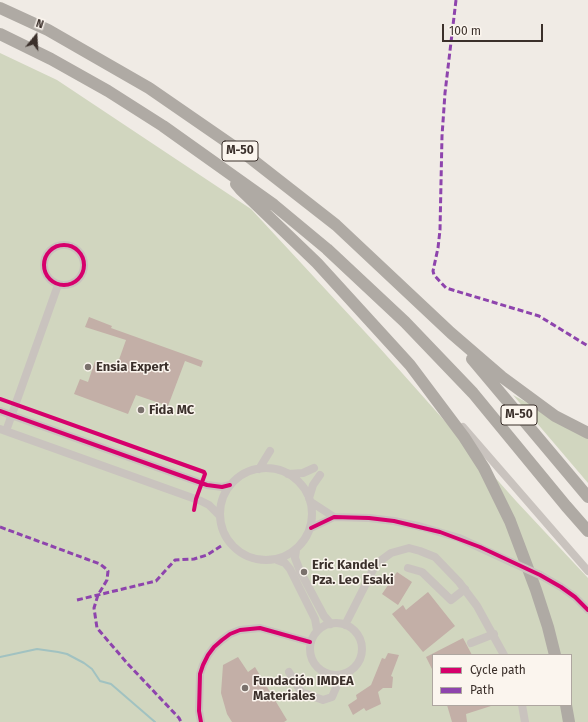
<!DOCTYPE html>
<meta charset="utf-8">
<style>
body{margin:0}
#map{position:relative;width:588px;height:722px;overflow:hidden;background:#f0ebe5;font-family:"Fira Sans",sans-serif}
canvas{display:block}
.legend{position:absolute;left:432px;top:654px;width:140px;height:52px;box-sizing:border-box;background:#fbf5ee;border:1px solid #aea6a0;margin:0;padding:5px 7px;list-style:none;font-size:12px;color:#3b302b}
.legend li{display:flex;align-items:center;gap:8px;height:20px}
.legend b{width:20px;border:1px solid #aea6a0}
.north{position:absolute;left:16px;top:16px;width:40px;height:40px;-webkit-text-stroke:3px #fbf5ee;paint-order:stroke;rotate:18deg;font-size:11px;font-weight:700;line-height:16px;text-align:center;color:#3b302b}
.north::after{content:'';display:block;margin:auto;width:14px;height:18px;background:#3b302b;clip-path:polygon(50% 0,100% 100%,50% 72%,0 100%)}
.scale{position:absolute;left:442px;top:24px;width:101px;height:18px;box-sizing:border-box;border:2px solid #3b302b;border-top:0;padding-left:5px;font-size:12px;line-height:14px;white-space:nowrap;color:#3b302b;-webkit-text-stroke:3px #fbf5ee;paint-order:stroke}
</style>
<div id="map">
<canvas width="588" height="722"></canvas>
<ul class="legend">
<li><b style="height:5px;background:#d6006c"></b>Cycle path</li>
<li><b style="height:5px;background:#8e44ad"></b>Path</li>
</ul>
<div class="north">N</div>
<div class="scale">100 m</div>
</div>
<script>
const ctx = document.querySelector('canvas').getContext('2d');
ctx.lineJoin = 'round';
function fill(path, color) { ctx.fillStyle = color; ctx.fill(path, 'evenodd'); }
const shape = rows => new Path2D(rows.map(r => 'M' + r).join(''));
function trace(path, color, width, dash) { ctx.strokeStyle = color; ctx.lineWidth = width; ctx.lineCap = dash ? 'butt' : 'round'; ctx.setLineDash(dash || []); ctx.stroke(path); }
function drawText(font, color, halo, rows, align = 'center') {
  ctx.font = font + ' "Fira Sans",sans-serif'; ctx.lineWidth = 3; ctx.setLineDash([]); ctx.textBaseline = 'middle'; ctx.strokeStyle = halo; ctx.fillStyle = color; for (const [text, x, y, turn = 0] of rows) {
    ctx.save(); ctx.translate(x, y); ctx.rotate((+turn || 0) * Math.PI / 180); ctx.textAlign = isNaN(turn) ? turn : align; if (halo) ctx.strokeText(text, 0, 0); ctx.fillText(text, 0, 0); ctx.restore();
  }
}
fill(shape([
 [0,53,57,80,251,209,378,346,516,501,588,578,588,722,0,722],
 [433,655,571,655,571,705,433,705],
 [513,395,588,436,588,483]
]), '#d1d6bf');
trace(shape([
 [0,657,37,649,58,652,67,654,84,663,92,669,100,681,111,684,155,722]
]), '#a1c2c1', 2);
fill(shape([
 [89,317,112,326,111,328,203,361,201,367,185,361,168,406,136,395,128,414,74,394,80,379,88,382,95,361,116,368,126,340,85,327],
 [397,572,412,582,398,605,382,594],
 [428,592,455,626,423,652,392,614,403,605,406,610],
 [463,638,472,655,433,655,433,671,426,657],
 [388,653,399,655,391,676,393,677,392,688,383,688,378,692,381,704,366,711,364,708,353,715,348,705,357,699,356,695,371,685,382,658,385,659],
 [238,657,248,672,255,667,287,720,284,722,232,722,227,714,221,693,223,665],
 [447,705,491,705,491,706,466,714,467,722,452,722]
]), '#c3afa7');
trace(shape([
 '44 265a20 20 0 1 1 40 0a20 20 0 1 1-40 0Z',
 [0,411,207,485,222,487,230,485],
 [463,427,588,571],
 [0,429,201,501,209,505,219,515],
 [6,431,58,285],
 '220 514a46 46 0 1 1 92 0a46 46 0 1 1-92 0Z',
 [259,469,270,451],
 [288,474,303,473,314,468],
 [309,498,313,485,320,475],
 [311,502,334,517],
 [311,528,334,517,369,518,394,521,422,527,459,538,511,562],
 [296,550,295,558,300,571,324,616,331,624],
 [277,560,285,563,290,569,315,619,317,630],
 [408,568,422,572,451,600,465,589],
 [540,575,561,587,575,597,588,610],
 '310 649a26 26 0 1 1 52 0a26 26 0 1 1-52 0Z',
 [345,625,376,564,391,553,409,548,420,551,435,557,459,582,477,606,504,655],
 [471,643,494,634],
 [289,672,301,692,323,700,332,697,338,683,339,675],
 [522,705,525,722],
 [201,722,199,711,200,674,203,665,208,655,214,647,222,640,230,634,240,630,260,628,310,642]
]), '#c9c3be', 8);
trace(shape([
 [0,8,48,30,149,88,249,157,336,225,451,333,502,377,555,416,588,433],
 [0,34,51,59,108,91,163,126,274,205,327,249,405,322,473,393,566,506,588,531],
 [236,184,241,190,317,263,410,365,464,437,484,468,510,521,536,590,548,627,555,655],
 [472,359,588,497],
 [566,705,569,722]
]), '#afaaa4', 12);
trace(shape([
 [511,562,540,575]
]), '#c9c3be', 8);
trace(shape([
 [456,0,445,93,442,136,440,230,438,248,433,271,434,275,446,288,539,316,588,346],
 [0,527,100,564,105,568,108,571,107,580,98,595,94,608,97,628,127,663,179,718,181,722],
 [77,600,156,581,175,560,194,559,207,555,221,546]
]), '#8e44ad', 3, [6, 3]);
trace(shape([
 '44 265a20 20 0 1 1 40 0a20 20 0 1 1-40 0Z',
 [0,399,204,472,205,474,196,499,194,510],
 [0,411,207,485,222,487,230,485],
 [311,528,334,517,369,518,394,521,440,532,480,547,540,575,561,587,575,597,588,610],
 [201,722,199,711,200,674,203,665,208,655,214,647,222,640,230,634,240,630,260,628,310,642]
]), '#d6006c', 4);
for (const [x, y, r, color] of [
 [88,367,4,"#7a716c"],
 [141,410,4,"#7a716c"],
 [304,572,4,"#7a716c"],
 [245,688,4,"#7a716c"]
]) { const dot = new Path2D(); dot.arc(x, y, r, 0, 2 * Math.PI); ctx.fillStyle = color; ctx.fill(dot); trace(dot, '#fbf5ee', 1.5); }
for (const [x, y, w] of [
 [240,151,36],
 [519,415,36]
]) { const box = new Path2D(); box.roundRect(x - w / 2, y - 10, w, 20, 3); ctx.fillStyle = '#fbf5ee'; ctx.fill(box); trace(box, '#3b302b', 1); }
drawText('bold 12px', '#3b302b', null, [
 ["M-50",240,151],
 ["M-50",519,415]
]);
drawText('bold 13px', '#3b302b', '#fbf5ee', [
 ["Ensia Expert",96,367],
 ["Fida MC",149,410],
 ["Eric Kandel -",312,565],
 ["Pza. Leo Esaki",312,580],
 ["Fundación IMDEA",253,681],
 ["Materiales",253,696]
], 'left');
</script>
